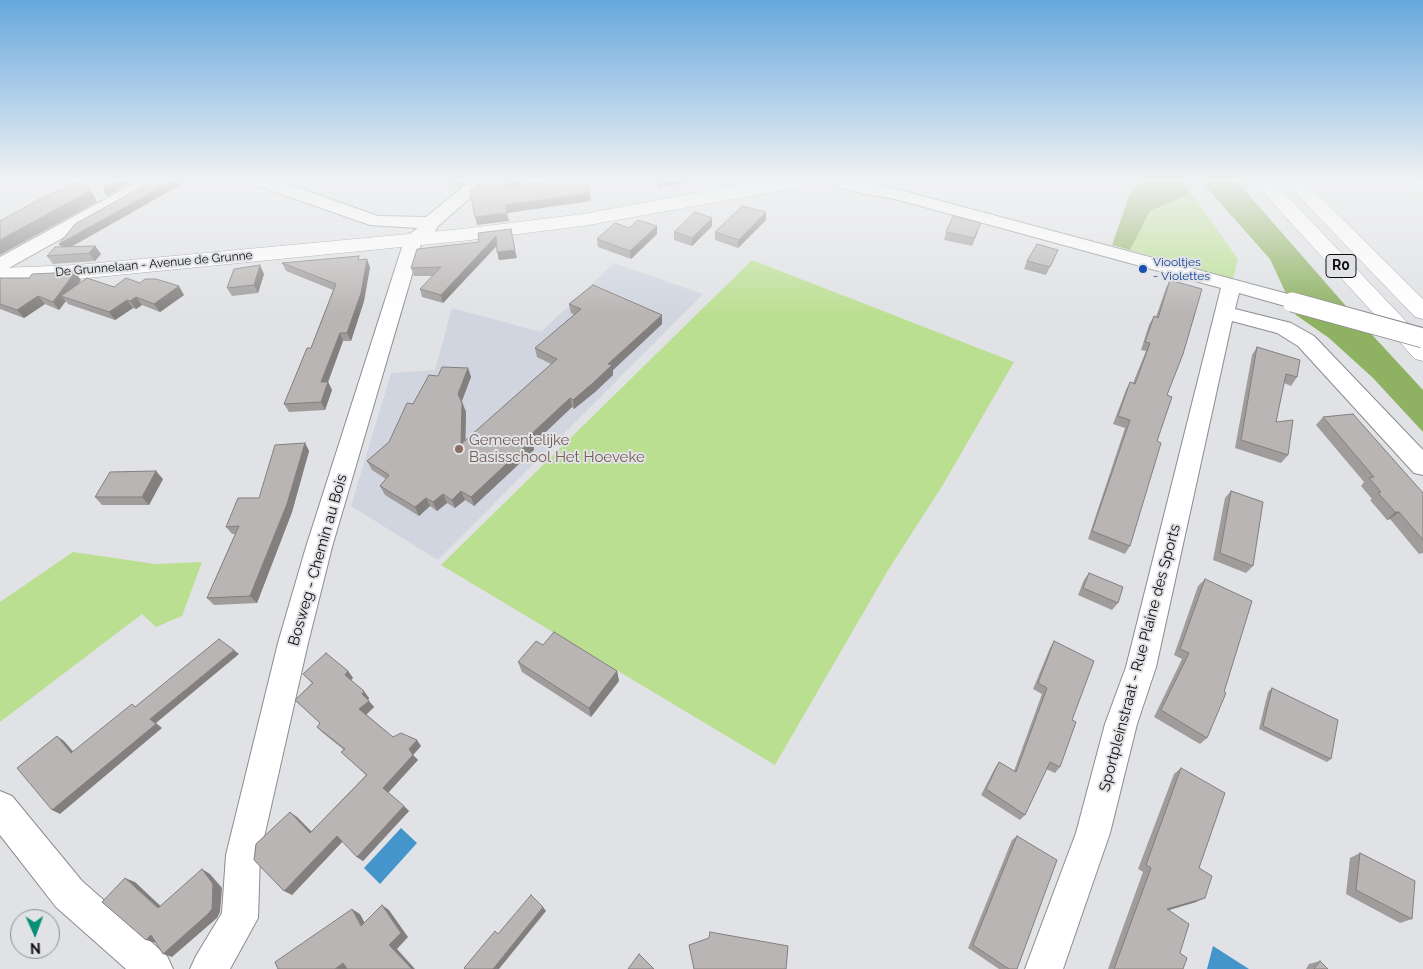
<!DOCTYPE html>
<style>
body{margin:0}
#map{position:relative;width:1423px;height:969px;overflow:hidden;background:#e0e2e5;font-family:Raleway,sans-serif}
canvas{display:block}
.north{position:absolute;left:10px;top:909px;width:50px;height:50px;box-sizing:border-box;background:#e0e2e5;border:1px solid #8c8e90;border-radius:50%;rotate:178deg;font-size:14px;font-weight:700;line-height:20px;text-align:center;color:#0f0f10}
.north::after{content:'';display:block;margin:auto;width:18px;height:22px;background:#098f77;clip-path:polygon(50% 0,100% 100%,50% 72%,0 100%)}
</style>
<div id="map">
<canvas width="1423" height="969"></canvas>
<div class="north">N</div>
</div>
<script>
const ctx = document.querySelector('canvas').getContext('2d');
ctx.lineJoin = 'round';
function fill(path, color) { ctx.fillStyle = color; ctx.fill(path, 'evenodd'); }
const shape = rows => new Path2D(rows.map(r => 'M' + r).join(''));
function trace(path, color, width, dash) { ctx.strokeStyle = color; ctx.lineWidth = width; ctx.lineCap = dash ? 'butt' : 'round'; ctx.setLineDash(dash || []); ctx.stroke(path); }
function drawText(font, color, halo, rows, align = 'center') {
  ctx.font = font + ' Raleway,sans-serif'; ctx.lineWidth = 4; ctx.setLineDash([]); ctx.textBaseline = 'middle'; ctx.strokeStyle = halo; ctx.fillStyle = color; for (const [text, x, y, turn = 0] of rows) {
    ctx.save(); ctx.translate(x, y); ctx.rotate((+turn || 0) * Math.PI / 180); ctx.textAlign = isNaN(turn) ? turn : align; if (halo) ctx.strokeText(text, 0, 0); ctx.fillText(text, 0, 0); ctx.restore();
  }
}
fill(shape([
 [614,263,703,294,438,560,351,506,391,373,435,370,452,308,541,332]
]), '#d0d5df');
fill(shape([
 [1191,193,1238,259,1233,279,1130,250,1150,211],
 [752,260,1014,362,944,483,887,572,775,765,441,565],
 [73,552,155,564,202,562,182,616,156,627,142,614,0,722,0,602]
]), '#bbdf91');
fill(shape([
 [1143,179,1180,179,1191,193,1150,211,1130,250,1112,245,1131,191],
 [1199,179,1235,179,1352,313,1423,390,1423,432,1373,378,1329,338,1296,315,1270,259]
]), '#8fb262');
fill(shape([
 [401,828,417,843,380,884,364,868],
 [1213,946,1249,969,1207,969]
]), '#4495cc');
const minor = shape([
 [142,179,163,179,161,183,7,269,0,271,0,257,142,179],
 [248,179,273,179,378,216,426,217,473,179,492,179,438,226,432,237,421,244,332,547,308,643,260,855,258,918,230,969,190,969,196,956,222,913,226,855,278,643,306,547,403,244,408,235,418,228,370,225,250,183,248,179],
 [824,179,852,179,896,189,1299,297,1302,302,1299,307,1292,308,1239,293,1235,309,1291,323,1314,336,1423,450,1423,475,1414,473,1298,346,1277,333,1232,321,1156,667,1137,724,1110,833,1063,969,1025,969,1076,833,1105,724,1126,667,1221,288,895,199,860,193,826,183,824,179],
 [0,791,12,796,82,881,167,956,173,969,126,969,56,907,0,835,0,791]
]);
const tertiary = shape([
 [771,179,821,179,819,183,812,185,583,226,462,241,77,279,0,282,0,268,77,265,462,229,583,214,771,179]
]);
const motorway = shape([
 [1251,179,1271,179,1423,339,1423,361,1415,359,1251,179],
 [1282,179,1302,179,1423,299,1423,319,1415,317,1282,179]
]);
trace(minor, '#8b8c8f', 2);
trace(tertiary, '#8b8c8f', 1);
trace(motorway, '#8b8c8f', 1);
fill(minor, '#fff');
fill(tertiary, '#fff');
fill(motorway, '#fff');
const minorBridge = shape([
 [1292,302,1423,338]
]);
trace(minorBridge, '#8b8c8f', 21, []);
trace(minorBridge, '#fff', 19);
fill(shape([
 [279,179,298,179,292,184],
 [430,179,470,179,459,188],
 [766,220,738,248,715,240,715,232],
 [657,226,657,234,631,259,598,247,597,239,629,228],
 [712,226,692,246,674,240,674,232],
 [978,231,972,246,944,240,946,232],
 [478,233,517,258,499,260,497,246,443,303,422,297,420,289,433,276,414,276,411,268,479,242],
 [72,246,95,246,101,254,95,261,53,264,47,256],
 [1058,250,1046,275,1024,269,1027,261],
 [361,260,370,267,364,301,351,341,343,341,328,382,332,390,325,410,289,412,284,404,311,348,333,290,286,271,282,263],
 [264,274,258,293,232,296,227,288],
 [0,278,81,280,78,285,114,287,140,283,184,295,160,312,142,305,136,309,133,308,115,320,68,304,66,301,59,310,45,304,24,318,0,309],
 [1170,280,1167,395,1157,441,1130,546,1125,554,1088,539,1125,428,1113,424,1126,390,1130,382,1133,383,1146,351,1141,350,1149,325,1154,316,1156,317,1166,288],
 [569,304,662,324,613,370,613,375,595,392,574,409,572,407,533,444,534,450,474,506,465,500,455,508,447,503,437,511,430,506,419,516,385,495,380,486,386,479,372,470,367,461,389,442,413,404,438,376,468,368,471,377,462,401,466,412,465,441,551,364,537,357,535,348,575,315,571,313],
 [1257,347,1297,377,1291,386,1284,383,1276,422,1288,455,1281,463,1235,448,1252,355],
 [1323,417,1423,493,1423,553,1419,554,1390,519,1387,520,1370,500,1372,499,1361,486,1364,482,1316,425],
 [305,443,309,451,292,512,257,603,214,605,207,598,235,534,232,534,226,527,259,498],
 [163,479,149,505,102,505,95,497],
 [1231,491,1253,566,1246,573,1213,560,1225,498],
 [1089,573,1118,603,1112,610,1078,595,1084,580],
 [1205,579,1207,738,1200,744,1154,717,1182,659,1174,655,1198,586],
 [1054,641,1072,720,1060,767,1055,773,1046,769,1025,815,1020,820,981,795,995,768,999,762,1014,771,1042,694,1033,689,1050,648],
 [543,645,617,671,619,681,591,717,522,672,518,662],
 [348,671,353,678,351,680,369,698,368,700,374,707,366,714,393,737,421,746,413,755,418,760,388,792,409,811,363,861,357,857,343,841,292,895,297,817,311,832,366,775,341,752,344,750,323,733,317,727,320,723,295,700,312,683,303,674],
 [1272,688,1331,759,1327,762,1259,729,1268,692],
 [1181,768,1199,868,1196,902,1168,910,1183,969,1108,969,1143,872,1138,869,1174,774],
 [1017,836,1017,969,999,969,968,948,1012,840],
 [1360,853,1412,919,1400,923,1346,894,1350,858],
 [1320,961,1328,969,1306,969,1309,964]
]), '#9f9c9b');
fill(shape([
 [122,179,138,179,107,196,103,190],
 [176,179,191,179,64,251,59,244],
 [290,179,298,179,292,184],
 [458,179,470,179,459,188],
 [516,179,527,179,509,195,507,187],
 [662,179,704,179,704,180,658,188,657,180],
 [84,180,91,190,97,202,0,255,0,240],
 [590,193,591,201,507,213,505,205],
 [766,212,766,220,738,248,739,240],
 [507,213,509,221,477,225,475,217],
 [712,218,712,226,692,246,692,238],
 [981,223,978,231,972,246,974,238],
 [657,226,657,234,631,259,630,251],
 [496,236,498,244,443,303,441,295],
 [95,246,101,254,95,261,89,253],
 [515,250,517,258,499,260,497,252],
 [367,259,370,267,364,301,351,341,347,333],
 [260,265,264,274,258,293,254,285],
 [75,272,81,280,68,298,61,296,66,301,59,310,53,302],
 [179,286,184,295,160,312,154,304],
 [38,296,45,304,24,318,17,310],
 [136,297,142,305,136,309,130,301],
 [127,300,133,308,115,320,109,312],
 [662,315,662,324,613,370,613,375,595,392,574,409,573,400,608,364],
 [340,333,343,341,328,382,332,390,325,410,321,402,321,382],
 [468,368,471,377,461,403,458,394],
 [570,398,572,407,533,444,534,450,474,506,471,497,527,438],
 [462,403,466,412,465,453,461,444],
 [305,443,309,451,292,512,257,603,250,596],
 [156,471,163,479,149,505,142,497],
 [461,491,465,500,455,508,452,500],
 [443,494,447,503,437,511,433,502],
 [426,498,430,506,419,516,415,507],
 [1395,512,1399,512,1390,519,1387,520],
 [234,650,239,654,156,723,162,728,60,814,52,810,150,719],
 [348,671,353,678,350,681,345,675],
 [617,671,619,681,591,717,589,708],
 [364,691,369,698,368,700,362,694],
 [369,701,374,707,365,716,359,709],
 [57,736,64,741,78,757,71,753],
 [417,740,421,746,413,755,418,760,388,793,383,788,409,749],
 [404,806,409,811,363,861,357,857],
 [290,812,297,817,317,837,310,833],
 [337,836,344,840,292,895,284,891],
 [202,869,210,874,222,888,220,912,217,918,172,957,163,954],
 [125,878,135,882,167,912,158,908],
 [1205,898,1196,902,1159,913,1167,909],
 [382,905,389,910,408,937,397,949,415,969,412,969,389,945],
 [543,907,546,911,499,969,493,969],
 [352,909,360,914,369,931,361,926],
 [151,935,161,938,156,943,146,940],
 [343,963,349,969,335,969]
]), '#827f7e');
const building = shape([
 [111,179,122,179,103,190,111,179],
 [156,179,176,179,59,244,75,224,156,179],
 [484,179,516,179,507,187,565,179,586,179,590,193,505,205,507,213,475,217,470,191,484,179],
 [84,180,90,191,0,240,0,221,40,199,84,180],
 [742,206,766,212,739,240,715,232,742,206],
 [695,212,712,218,692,238,674,232,695,212],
 [953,216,981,223,974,238,946,232,953,216],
 [638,220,657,226,630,251,597,239,615,223,629,228,638,220],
 [511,229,515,250,497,252,496,236,441,295,420,289,441,267,411,268,417,249,479,242,478,233,511,229],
 [1037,244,1058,250,1050,267,1027,261,1037,244],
 [95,246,89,253,47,256,55,247,95,246],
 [359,256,358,260,367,259,361,293,347,333,340,333,321,382,328,382,321,402,284,404,307,348,311,348,336,284,282,263,359,256],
 [260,265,254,285,227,288,234,269,260,265],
 [75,272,53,302,38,296,17,310,0,304,0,278,29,278,32,274,75,272],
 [87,278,114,287,126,278,140,283,145,279,156,279,179,286,154,304,136,297,130,301,127,300,109,312,61,296,87,278],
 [1170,280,1202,289,1183,354,1167,395,1172,397,1157,441,1161,443,1130,546,1092,531,1130,420,1118,416,1130,382,1135,384,1150,343,1145,342,1154,316,1158,318,1170,280],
 [593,285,662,315,608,364,612,365,593,383,573,400,570,398,527,438,532,440,471,497,461,491,452,500,443,494,433,502,426,498,415,507,380,486,389,475,367,461,389,442,407,403,413,404,429,375,438,376,442,367,468,368,458,394,462,403,461,444,557,359,535,348,581,309,569,304,593,285],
 [1257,347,1300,360,1297,377,1286,374,1276,422,1293,420,1288,455,1241,440,1257,347],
 [1353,414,1423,493,1423,540,1399,512,1395,512,1378,493,1381,492,1369,478,1374,477,1323,417,1353,414],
 [305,443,287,504,250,596,207,598,239,526,226,527,238,498,259,498,275,445,305,443],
 [156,471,142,497,95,497,110,472,156,471],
 [1231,491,1263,502,1253,566,1220,553,1231,491],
 [1089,573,1123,587,1118,603,1083,588,1089,573],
 [1205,579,1252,601,1224,692,1226,693,1207,738,1161,710,1189,653,1180,649,1205,579],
 [554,632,617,671,589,708,518,662,536,641,543,645,554,632],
 [219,639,234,650,150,719,156,724,52,810,17,768,57,736,71,753,132,704,135,707,219,639],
 [1054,641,1094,661,1072,720,1076,722,1060,767,1050,762,1025,815,986,789,999,762,1016,772,1047,688,1038,683,1054,641],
 [326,653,348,671,345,675,364,691,362,694,369,701,359,709,393,737,401,733,417,740,409,749,413,755,383,788,404,806,357,857,337,836,284,891,254,860,256,844,290,812,310,833,367,775,341,752,345,749,317,727,320,723,295,700,313,683,303,674,326,653],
 [1272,688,1338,720,1331,759,1263,726,1272,688],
 [1181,768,1225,793,1199,868,1212,876,1205,898,1167,909,1189,924,1180,953,1187,958,1183,969,1114,969,1151,868,1146,865,1181,768],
 [1017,836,1057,860,1017,969,1009,969,973,945,1017,836],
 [1360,853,1415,881,1412,919,1356,890,1360,853],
 [202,869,213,884,212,909,208,914,163,954,151,935,146,940,102,902,125,878,158,908,202,869],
 [531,895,543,907,493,969,465,969,464,968,495,931,498,934,531,895],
 [382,905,401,933,389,945,412,969,347,969,343,963,335,969,278,969,275,962,352,909,361,926,382,905],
 [710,932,788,946,786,969,694,969,689,945,709,938,710,932],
 [639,954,654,969,628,969,639,954],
 [1320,961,1328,969,1314,969,1320,961]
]);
fill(building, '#b9b5b4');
trace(building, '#827f7e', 1);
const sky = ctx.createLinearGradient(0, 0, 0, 315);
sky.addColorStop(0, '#66a8dd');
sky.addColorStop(0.57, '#f1f2f3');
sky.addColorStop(1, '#f1f2f300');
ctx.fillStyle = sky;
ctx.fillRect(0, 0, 1423, 315);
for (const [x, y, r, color] of [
 [1143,269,5,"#1a4fb4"],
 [459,449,5,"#8d6e63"]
]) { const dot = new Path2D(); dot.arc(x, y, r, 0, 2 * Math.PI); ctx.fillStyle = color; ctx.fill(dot); trace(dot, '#e0e2e5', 2); }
drawText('12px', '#164399', '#e0e2e5', [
 ["Viooltjes",1153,262],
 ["- Violettes",1153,276]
], 'left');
drawText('12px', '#0f0f10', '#e0e2e5', [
 ["De Grunnelaan - Avenue de Grunne",154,264,-5]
]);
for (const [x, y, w] of [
 [1341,266,30]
]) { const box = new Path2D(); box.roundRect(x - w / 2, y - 11.5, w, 23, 4); ctx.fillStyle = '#e0e2e5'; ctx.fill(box); trace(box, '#0f0f10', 1); }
drawText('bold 14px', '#0f0f10', null, [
 ["R0",1341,266]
]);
drawText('15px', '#785e54', '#e0e2e5', [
 ["Gemeentelijke",469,440],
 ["Basisschool Het Hoeveke",469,457]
], 'left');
drawText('15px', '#0f0f10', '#e0e2e5', [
 ["Bosweg - Chemin au Bois",318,560,-74],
 ["Sportpleinstraat - Rue Plaine des Sports",1140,658,-75]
]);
</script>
